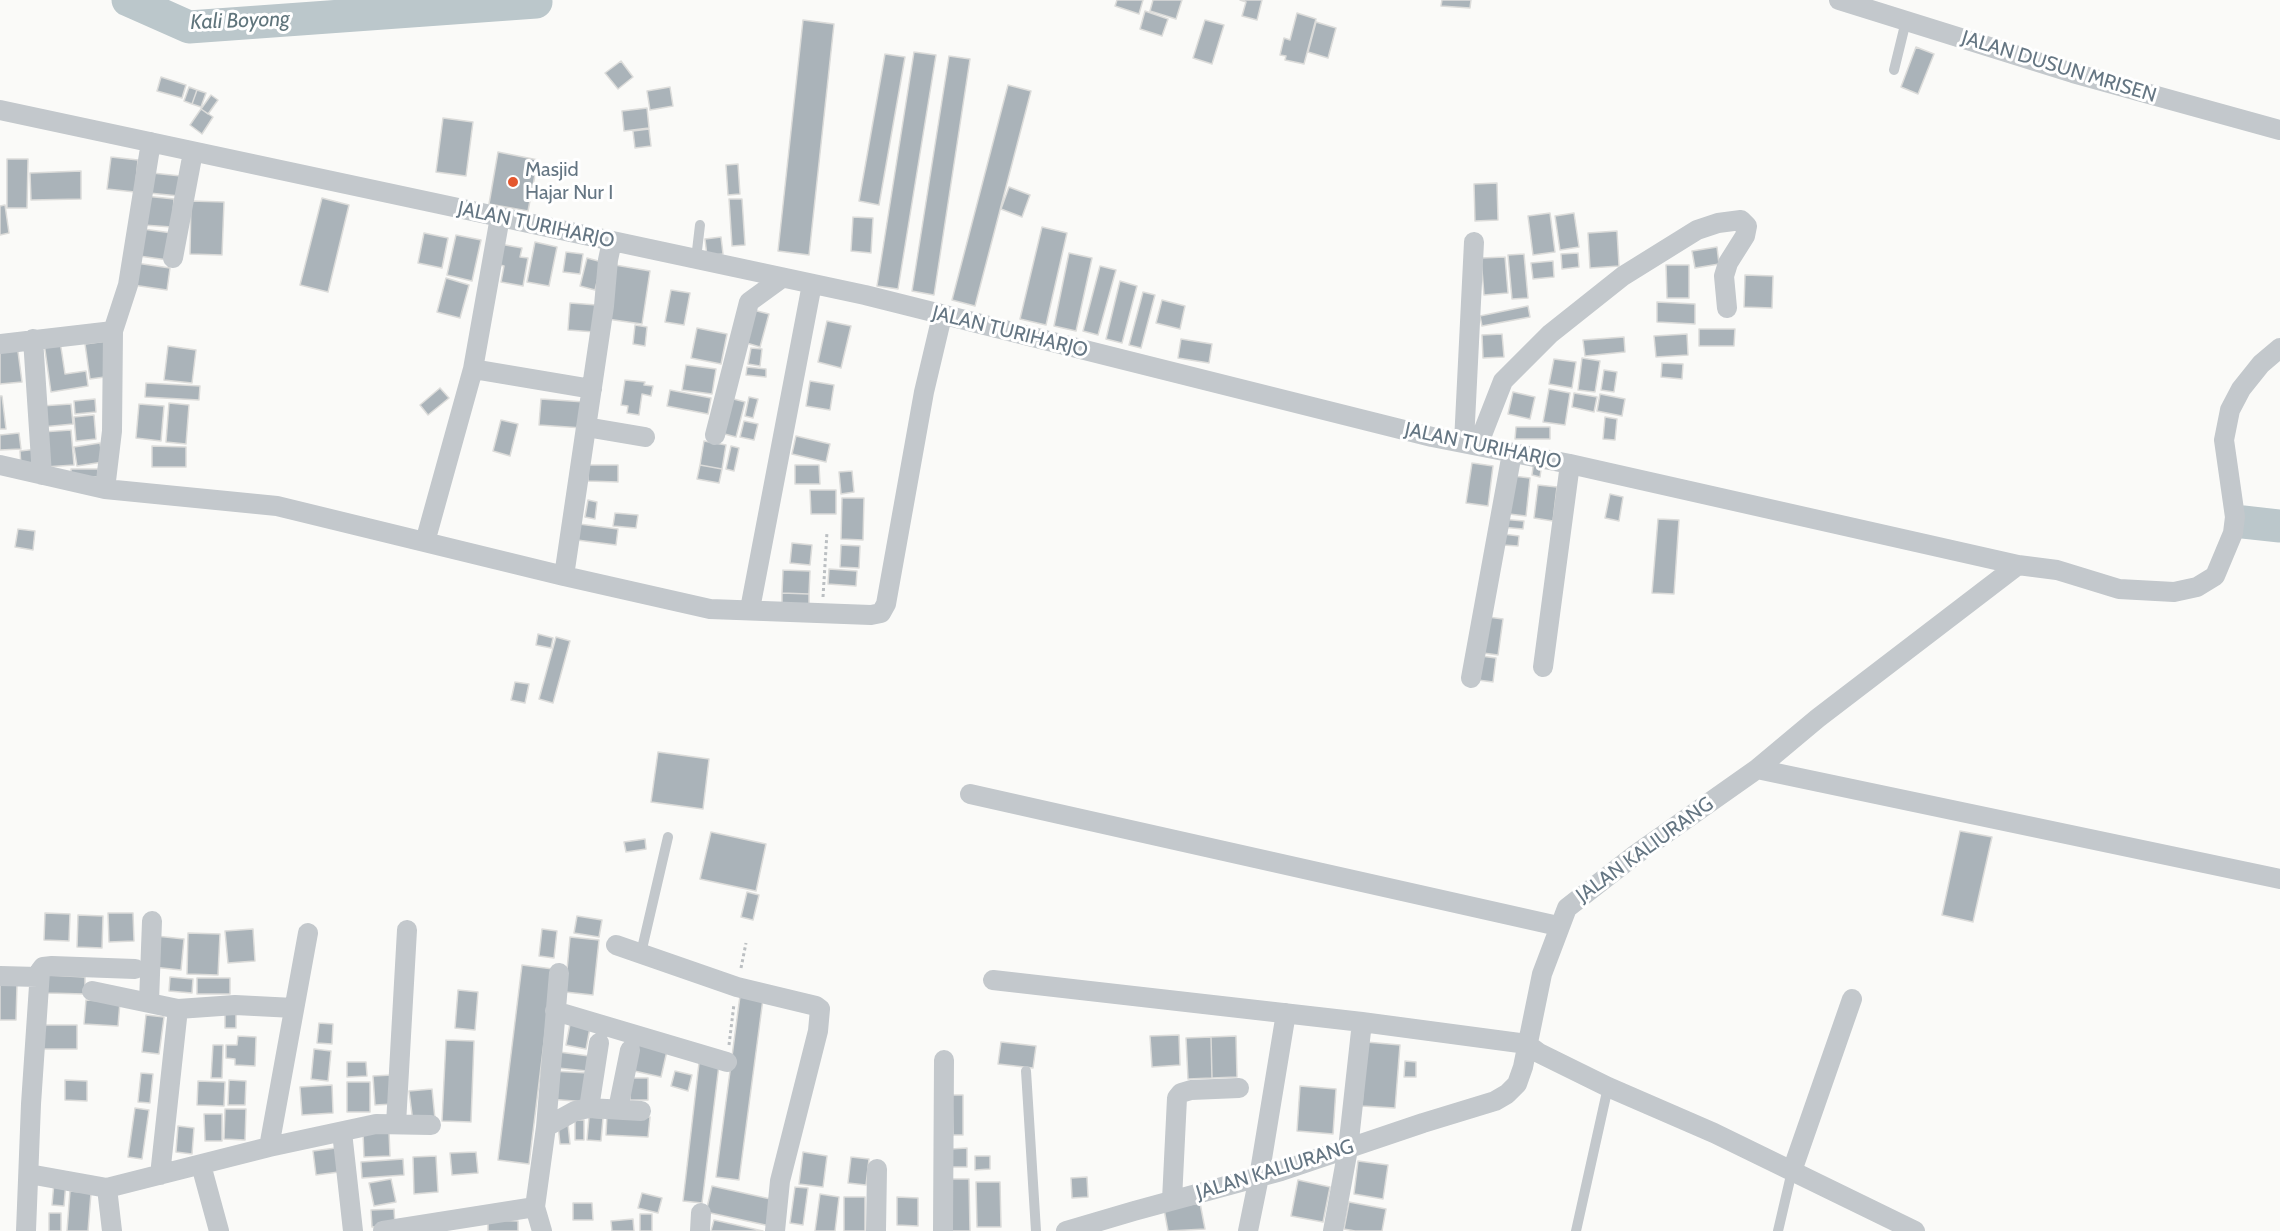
<!DOCTYPE html>
<style>
body{margin:0}
canvas{display:block;background:#fafaf8}
</style>
<canvas width="2280" height="1231"></canvas>
<script>
const ctx = document.querySelector('canvas').getContext('2d');
ctx.lineJoin = 'round';
const shape = rows => new Path2D(rows.map(r => 'M' + r).join(''));
function trace(path, color, width, dash) { ctx.strokeStyle = color; ctx.lineWidth = width; ctx.lineCap = dash ? 'butt' : 'round'; ctx.setLineDash(dash || []); ctx.stroke(path); }
function fill(path, color) { ctx.fillStyle = color; ctx.fill(path, 'evenodd'); }
function drawText(font, color, halo, rows, align = 'center') {
  ctx.font = font + ' Cabin,sans-serif'; ctx.lineWidth = 6; ctx.setLineDash([]); ctx.textBaseline = 'middle'; ctx.strokeStyle = halo; ctx.fillStyle = color; for (const [text, x, y, turn = 0] of rows) {
    ctx.save(); ctx.translate(x, y); ctx.rotate((+turn || 0) * Math.PI / 180); ctx.textAlign = isNaN(turn) ? turn : align; if (halo) ctx.strokeText(text, 0, 0); ctx.fillText(text, 0, 0); ctx.restore();
  }
}
trace(shape([
 [128,0,189,27,536,2],
 [2243,522,2280,526]
]), '#bbc7cb', 33);
const building = shape([
 [1117,0,1143,0,1139,14,1115,6,1117,0],
 [1153,0,1182,0,1176,19,1150,11,1153,0],
 [1240,0,1262,0,1257,20,1242,16,1246,2,1240,0],
 [1442,0,1471,0,1470,8,1441,6,1442,0],
 [1145,11,1168,19,1162,36,1140,29,1145,11],
 [1297,13,1316,19,1304,64,1285,60,1286,56,1280,55,1284,38,1290,40,1297,13],
 [803,20,834,24,809,255,778,251,803,20],
 [1205,20,1224,25,1212,64,1193,58,1205,20],
 [1316,22,1336,28,1328,58,1308,52,1316,22],
 [1916,47,1934,54,1918,94,1901,87,1916,47],
 [914,52,936,55,898,289,877,286,914,52],
 [885,54,905,57,879,205,859,201,885,54],
 [949,56,970,59,934,295,912,291,949,56],
 [621,61,633,77,618,89,605,73,621,61],
 [161,77,186,85,182,98,157,91,161,77],
 [1008,85,1031,91,975,306,952,300,1008,85],
 [189,87,197,90,192,104,184,101,189,87],
 [670,87,673,106,650,110,647,91,670,87],
 [197,90,206,93,201,107,192,104,197,90],
 [211,95,218,100,208,114,201,109,211,95],
 [647,108,649,128,624,131,622,111,647,108],
 [201,109,213,117,202,134,190,125,201,109],
 [443,118,473,122,466,176,436,172,443,118],
 [649,129,651,146,635,148,633,131,649,129],
 [498,152,538,160,528,211,489,204,498,152],
 [111,157,138,160,135,192,107,189,111,157],
 [7,159,28,159,27,208,7,208,7,159],
 [738,164,740,194,728,195,726,165,738,164],
 [81,171,81,199,31,200,30,173,81,171],
 [152,173,181,176,179,196,149,193,152,173],
 [1497,183,1498,220,1475,221,1474,184,1497,183],
 [1009,187,1030,195,1022,217,1001,209,1009,187],
 [145,196,174,199,172,227,143,225,145,196],
 [322,198,349,205,328,292,300,285,322,198],
 [729,199,742,199,745,245,732,246,729,199],
 [191,201,224,202,222,255,190,254,191,201],
 [5,205,9,233,0,235,0,206,5,205],
 [1550,213,1555,252,1533,255,1528,216,1550,213],
 [1574,213,1579,247,1560,250,1555,216,1574,213],
 [853,217,873,218,871,253,851,251,853,217],
 [1042,227,1067,233,1046,325,1020,319,1042,227],
 [143,229,172,233,168,260,139,256,143,229],
 [1617,231,1619,266,1590,268,1588,233,1617,231],
 [424,233,448,238,442,268,418,263,424,233],
 [456,235,481,240,472,281,447,275,456,235],
 [721,237,723,254,707,256,705,239,721,237],
 [535,242,557,247,549,286,527,282,535,242],
 [500,244,522,248,520,257,528,258,523,286,501,282,504,266,496,264,500,244],
 [1717,247,1719,264,1695,268,1692,251,1717,247],
 [566,252,583,254,580,274,563,272,566,252],
 [1069,253,1092,258,1076,331,1054,326,1069,253],
 [1578,253,1579,267,1562,269,1561,254,1578,253],
 [1524,254,1528,298,1512,299,1508,255,1524,254],
 [1505,257,1508,293,1484,295,1481,258,1505,257],
 [587,258,602,262,595,290,580,286,587,258],
 [1553,261,1554,277,1533,279,1531,263,1553,261],
 [136,263,170,268,167,290,133,285,136,263],
 [615,265,650,271,642,324,607,319,615,265],
 [1666,265,1689,265,1689,298,1667,298,1666,265],
 [1100,266,1116,270,1098,335,1083,331,1100,266],
 [1745,275,1773,276,1772,308,1744,307,1745,275],
 [446,278,469,285,460,318,437,312,446,278],
 [1120,281,1137,286,1122,343,1106,339,1120,281],
 [671,290,690,293,684,325,665,322,671,290],
 [1143,292,1155,295,1141,348,1129,345,1143,292],
 [1162,300,1185,306,1180,329,1156,323,1162,300],
 [1657,302,1695,304,1695,324,1657,322,1657,302],
 [570,303,597,305,595,332,568,330,570,303],
 [1528,306,1530,317,1482,326,1480,316,1528,306],
 [749,309,769,314,760,347,740,341,749,309],
 [827,321,851,326,841,368,818,362,827,321],
 [635,325,647,327,645,346,633,344,635,325],
 [697,328,727,334,721,364,691,358,697,328],
 [1699,329,1735,329,1734,346,1699,346,1699,329],
 [1502,334,1504,357,1483,358,1482,335,1502,334],
 [1687,334,1688,355,1656,357,1654,336,1687,334],
 [1624,337,1625,352,1585,356,1583,340,1624,337],
 [1181,339,1212,344,1209,363,1178,358,1181,339],
 [60,341,65,374,86,371,88,386,51,392,44,343,60,341],
 [107,341,112,376,90,379,85,344,107,341],
 [17,344,22,382,0,384,0,346,17,344],
 [168,346,196,350,192,383,164,380,168,346],
 [751,348,762,349,760,366,748,364,751,348],
 [1582,358,1600,361,1595,392,1578,390,1582,358],
 [1554,359,1576,362,1572,388,1549,384,1554,359],
 [1662,363,1683,364,1682,379,1661,377,1662,363],
 [686,365,716,369,712,394,682,390,686,365],
 [747,367,766,369,766,377,746,375,747,367],
 [1604,370,1617,372,1614,392,1601,390,1604,370],
 [625,380,645,382,644,385,653,386,651,396,642,394,639,415,627,413,628,406,621,405,625,380],
 [810,381,834,385,830,410,806,406,810,381],
 [146,383,200,386,199,400,145,397,146,383],
 [440,388,449,398,428,415,420,405,440,388],
 [1549,389,1570,393,1565,425,1543,422,1549,389],
 [670,390,711,398,708,414,667,406,670,390],
 [1513,392,1535,397,1530,419,1508,414,1513,392],
 [1574,393,1597,397,1594,412,1572,407,1574,393],
 [1600,394,1625,399,1622,416,1597,411,1600,394],
 [0,396,2,396,6,429,0,429,0,396],
 [726,397,745,402,736,437,717,432,726,397],
 [749,397,758,399,753,418,745,416,749,397],
 [95,399,96,412,75,414,74,401,95,399],
 [541,399,585,402,583,428,539,425,541,399],
 [169,403,189,405,186,444,166,442,169,403],
 [71,404,73,424,42,427,41,406,71,404],
 [139,404,164,406,161,441,136,438,139,404],
 [94,415,96,439,76,441,74,417,94,415],
 [1605,417,1617,419,1615,440,1603,439,1605,417],
 [501,420,518,424,510,456,493,451,501,420],
 [744,421,758,424,754,440,740,437,744,421],
 [1516,427,1550,427,1550,439,1515,439,1516,427],
 [71,430,74,465,45,467,42,432,71,430],
 [19,433,21,449,0,450,0,435,19,433],
 [796,436,830,444,826,462,792,454,796,436],
 [704,441,726,445,722,469,700,465,704,441],
 [100,443,103,462,77,466,74,447,100,443],
 [152,446,186,447,186,467,152,467,152,446],
 [731,446,739,448,734,471,726,469,731,446],
 [37,449,38,464,21,466,20,451,37,449],
 [1534,460,1542,462,1540,477,1532,475,1534,460],
 [1472,463,1493,466,1488,506,1466,503,1472,463],
 [588,465,618,465,618,482,588,481,588,465],
 [700,465,722,469,719,483,697,479,700,465],
 [795,465,819,465,820,484,795,484,795,465],
 [71,469,98,469,98,477,71,477,71,469],
 [852,471,854,492,841,494,839,472,852,471],
 [1513,476,1530,478,1526,516,1509,514,1513,476],
 [1538,485,1557,487,1553,521,1534,518,1538,485],
 [810,490,836,490,836,514,811,514,810,490],
 [1610,494,1623,497,1619,521,1605,518,1610,494],
 [842,498,864,498,863,540,841,539,842,498],
 [588,500,597,502,595,519,585,517,588,500],
 [615,513,638,515,636,528,613,526,615,513],
 [1501,519,1524,521,1523,529,1501,527,1501,519],
 [1658,519,1679,520,1674,594,1652,593,1658,519],
 [579,524,618,529,616,545,577,540,579,524],
 [18,529,35,531,33,550,15,547,18,529],
 [1503,534,1519,536,1518,546,1503,545,1503,534],
 [792,543,812,545,810,565,790,563,792,543],
 [841,545,860,546,859,568,840,567,841,545],
 [829,569,857,571,856,586,828,584,829,569],
 [783,570,810,571,809,594,782,593,783,570],
 [782,593,809,594,809,609,782,608,782,593],
 [1488,617,1503,619,1498,655,1483,653,1488,617],
 [538,634,553,638,551,648,536,645,538,634],
 [556,637,570,641,553,703,539,699,556,637],
 [1481,656,1496,658,1493,682,1478,680,1481,656],
 [515,682,529,684,525,703,511,700,515,682],
 [658,752,709,759,703,809,651,802,658,752],
 [1960,831,1992,837,1973,922,1942,915,1960,831],
 [711,832,766,844,756,891,700,879,711,832],
 [645,839,646,849,626,852,624,842,645,839],
 [747,892,759,895,753,920,741,917,747,892],
 [45,913,70,914,69,941,44,940,45,913],
 [108,913,133,913,134,941,109,942,108,913],
 [78,915,103,916,102,948,77,947,78,915],
 [577,916,602,920,599,937,574,933,577,916],
 [253,929,255,961,228,963,225,931,253,929],
 [542,929,557,931,554,958,539,956,542,929],
 [188,933,220,934,218,975,187,974,188,933],
 [156,936,184,939,181,970,153,967,156,936],
 [570,937,599,940,593,995,565,992,570,937],
 [522,965,553,969,529,1164,498,1160,522,965],
 [47,975,85,977,85,994,47,993,47,975],
 [170,977,193,979,192,993,169,991,170,977],
 [197,978,230,978,230,994,197,994,197,978],
 [0,985,17,985,16,1020,0,1020,0,985],
 [458,990,478,992,475,1030,455,1028,458,990],
 [740,996,763,999,739,1180,716,1177,740,996],
 [86,1000,120,1002,118,1026,84,1024,86,1000],
 [225,1011,236,1011,236,1028,225,1028,225,1011],
 [146,1015,164,1017,159,1054,142,1052,146,1015],
 [319,1023,333,1024,332,1044,317,1043,319,1023],
 [570,1024,590,1028,586,1049,566,1045,570,1024],
 [42,1025,77,1025,77,1049,42,1049,42,1025],
 [1179,1035,1180,1065,1152,1067,1150,1036,1179,1035],
 [238,1036,256,1037,255,1066,235,1065,235,1059,226,1058,226,1045,237,1045,238,1036],
 [1236,1036,1237,1077,1212,1078,1211,1037,1236,1036],
 [1211,1037,1212,1078,1188,1079,1186,1038,1211,1037],
 [446,1040,474,1041,471,1122,442,1121,446,1040],
 [1001,1042,1036,1046,1033,1068,998,1064,1001,1042],
 [1366,1042,1400,1045,1395,1108,1362,1106,1366,1042],
 [635,1044,667,1051,661,1077,630,1070,635,1044],
 [213,1045,223,1045,222,1078,211,1078,213,1045],
 [314,1049,331,1051,328,1081,311,1079,314,1049],
 [559,1052,589,1056,587,1071,558,1068,559,1052],
 [1405,1061,1416,1062,1416,1077,1404,1077,1405,1061],
 [347,1062,366,1062,367,1076,347,1077,347,1062],
 [699,1063,719,1065,702,1203,683,1201,699,1063],
 [551,1071,589,1073,587,1102,549,1099,551,1071],
 [675,1071,692,1075,688,1091,671,1086,675,1071],
 [141,1073,153,1074,150,1103,138,1102,141,1073],
 [392,1075,394,1104,375,1105,373,1076,392,1075],
 [630,1078,648,1078,648,1100,630,1100,630,1078],
 [65,1080,87,1081,87,1101,65,1100,65,1080],
 [229,1080,246,1081,245,1105,228,1105,229,1080],
 [198,1081,225,1082,224,1106,197,1105,198,1081],
 [347,1082,370,1082,370,1112,347,1112,347,1082],
 [332,1085,333,1113,302,1115,300,1087,332,1085],
 [1300,1086,1336,1089,1333,1134,1297,1131,1300,1086],
 [432,1089,435,1119,413,1122,409,1091,432,1089],
 [952,1095,963,1095,963,1135,953,1135,952,1095],
 [135,1108,149,1110,142,1159,128,1157,135,1108],
 [225,1109,246,1109,245,1140,224,1139,225,1109],
 [204,1114,222,1114,222,1141,205,1141,204,1114],
 [607,1114,650,1117,648,1137,606,1135,607,1114],
 [589,1117,603,1118,601,1141,587,1140,589,1117],
 [575,1120,584,1120,584,1140,575,1140,575,1120],
 [568,1124,570,1144,560,1144,558,1125,568,1124],
 [178,1126,194,1128,192,1154,176,1152,178,1126],
 [389,1131,390,1156,364,1157,363,1132,389,1131],
 [336,1148,339,1172,316,1175,313,1151,336,1148],
 [967,1148,967,1167,950,1167,950,1149,967,1148],
 [476,1152,478,1173,452,1175,450,1153,476,1152],
 [803,1152,827,1156,823,1187,799,1184,803,1152],
 [436,1156,438,1192,414,1194,413,1157,436,1156],
 [975,1156,990,1156,990,1169,975,1170,975,1156],
 [851,1157,869,1159,866,1185,848,1183,851,1157],
 [403,1159,404,1175,362,1178,361,1162,403,1159],
 [1358,1161,1388,1165,1383,1199,1354,1194,1358,1161],
 [1087,1177,1088,1197,1072,1198,1071,1178,1087,1177],
 [391,1179,396,1202,374,1206,369,1183,391,1179],
 [947,1179,969,1179,970,1231,948,1231,947,1179],
 [1298,1180,1330,1187,1323,1222,1291,1216,1298,1180],
 [54,1182,66,1182,64,1206,52,1205,54,1182],
 [976,1182,1000,1182,1001,1227,977,1227,976,1182],
 [712,1186,775,1200,770,1226,706,1212,712,1186],
 [795,1187,808,1188,803,1225,790,1223,795,1187],
 [70,1191,91,1193,88,1231,67,1231,70,1191],
 [642,1193,662,1198,658,1213,638,1208,642,1193],
 [820,1194,839,1197,835,1231,815,1231,820,1194],
 [844,1197,865,1197,865,1231,844,1231,844,1197],
 [897,1197,918,1198,918,1226,897,1225,897,1197],
 [1349,1202,1386,1209,1382,1231,1355,1231,1344,1229,1349,1202],
 [573,1203,592,1203,593,1220,573,1220,573,1203],
 [1200,1203,1205,1229,1168,1231,1164,1209,1200,1203],
 [394,1209,395,1225,372,1227,371,1210,394,1209],
 [49,1213,61,1213,61,1231,49,1231,49,1213],
 [640,1214,652,1214,652,1231,640,1231,640,1214],
 [633,1219,634,1231,612,1231,611,1221,633,1219],
 [488,1220,518,1221,518,1231,488,1231,488,1220],
 [714,1220,763,1231,711,1231,714,1220]
]);
fill(building, '#aab3b9');
trace(building, '#dcdcda', 1.5);
trace(shape([
 [823,597,827,532],
 [741,968,746,943],
 [729,1045,734,1004]
]), '#bbbfc2', 3, [3, 3]);
trace(shape([
 [1894,70,1906,21],
 [696,259,700,225],
 [641,953,668,837],
 [1026,1071,1036,1231],
 [1576,1231,1608,1087],
 [1778,1231,1792,1171]
]), '#c3c8cc', 10);
trace(shape([
 [1839,0,2073,73,2280,130],
 [0,110,865,295,1432,437,1570,464,2018,565,2057,570,2119,589,2174,592,2197,587,2215,576,2233,533,2235,517,2224,440,2230,410,2241,389,2261,364,2280,348],
 [173,258,193,152],
 [113,331,128,285,151,142],
 [33,339,42,475],
 [0,344,113,331,112,431,105,489],
 [473,369,592,389],
 [586,427,645,437],
 [715,435,749,302,782,278],
 [1464,442,1474,242],
 [1478,445,1503,381,1550,334,1623,276,1697,230,1718,223,1741,220,1747,226,1745,236,1728,263,1724,276,1727,308],
 [0,465,105,489,277,506,564,576,604,306,608,260,612,241],
 [425,542,473,369,500,217],
 [564,576,710,609,871,615,881,613,886,604,924,392,942,316],
 [750,609,812,284],
 [1543,667,1570,464],
 [1471,678,1512,453],
 [1757,769,2280,879],
 [970,794,1558,926],
 [616,945,737,987,816,1006,820,1009,818,1031,780,1181,775,1231],
 [0,976,38,977],
 [993,980,1362,1022,1527,1044,1539,1053,1608,1087,1714,1133,1915,1231],
 [92,991,178,1009,235,1005,294,1008],
 [149,1002,152,921],
 [555,1011,727,1062],
 [589,1108,599,1043],
 [618,1109,630,1050],
 [396,1124,407,930],
 [546,1127,575,1111,589,1108,641,1111],
 [342,1132,353,1231],
 [269,1147,376,1124,431,1125],
 [201,1165,219,1231],
 [1792,1171,1852,999],
 [29,1174,107,1188,269,1147,308,933],
 [160,1175,178,1009],
 [107,1188,112,1231],
 [1172,1200,1177,1098,1181,1093,1191,1090,1239,1088],
 [535,1207,546,1127,559,973],
 [26,1231,31,1104,40,971,43,967,52,966,135,969],
 [383,1231,535,1207,542,1231],
 [700,1231,701,1213],
 [876,1231,877,1169],
 [943,1231,944,1060],
 [1066,1231,1134,1211,1281,1171,1423,1123,1495,1101,1507,1094,1517,1084,1523,1067,1542,974,1567,908,1635,855,1757,769,1818,718,2018,565],
 [1248,1231,1259,1177,1286,1013],
 [1333,1231,1348,1149,1362,1022]
]), '#c3c8cc', 20);
for (const [x, y, r, color] of [
 [513,182,6,"#e4572e"]
]) { const dot = new Path2D(); dot.arc(x, y, r, 0, 2 * Math.PI); ctx.fillStyle = color; ctx.fill(dot); trace(dot, '#fff', 2); }
drawText('20px', '#657683', '#fff', [
 ["JALAN DUSUN MRISEN",2059,67,17],
 ["JALAN TURIHARJO",536,225,12],
 ["JALAN TURIHARJO",1010,332,14],
 ["JALAN TURIHARJO",1483,446,12],
 ["JALAN KALIURANG",1645,850,-36],
 ["JALAN KALIURANG",1275,1170,-17]
]);
drawText('20px', '#657683', '#fff', [
 ["Masjid",525,170],
 ["Hajar Nur I",525,193]
], 'left');
drawText('italic 21px', '#60757c', '#fff', [
 ["Kali Boyong",240,21,-2]
]);
</script>
